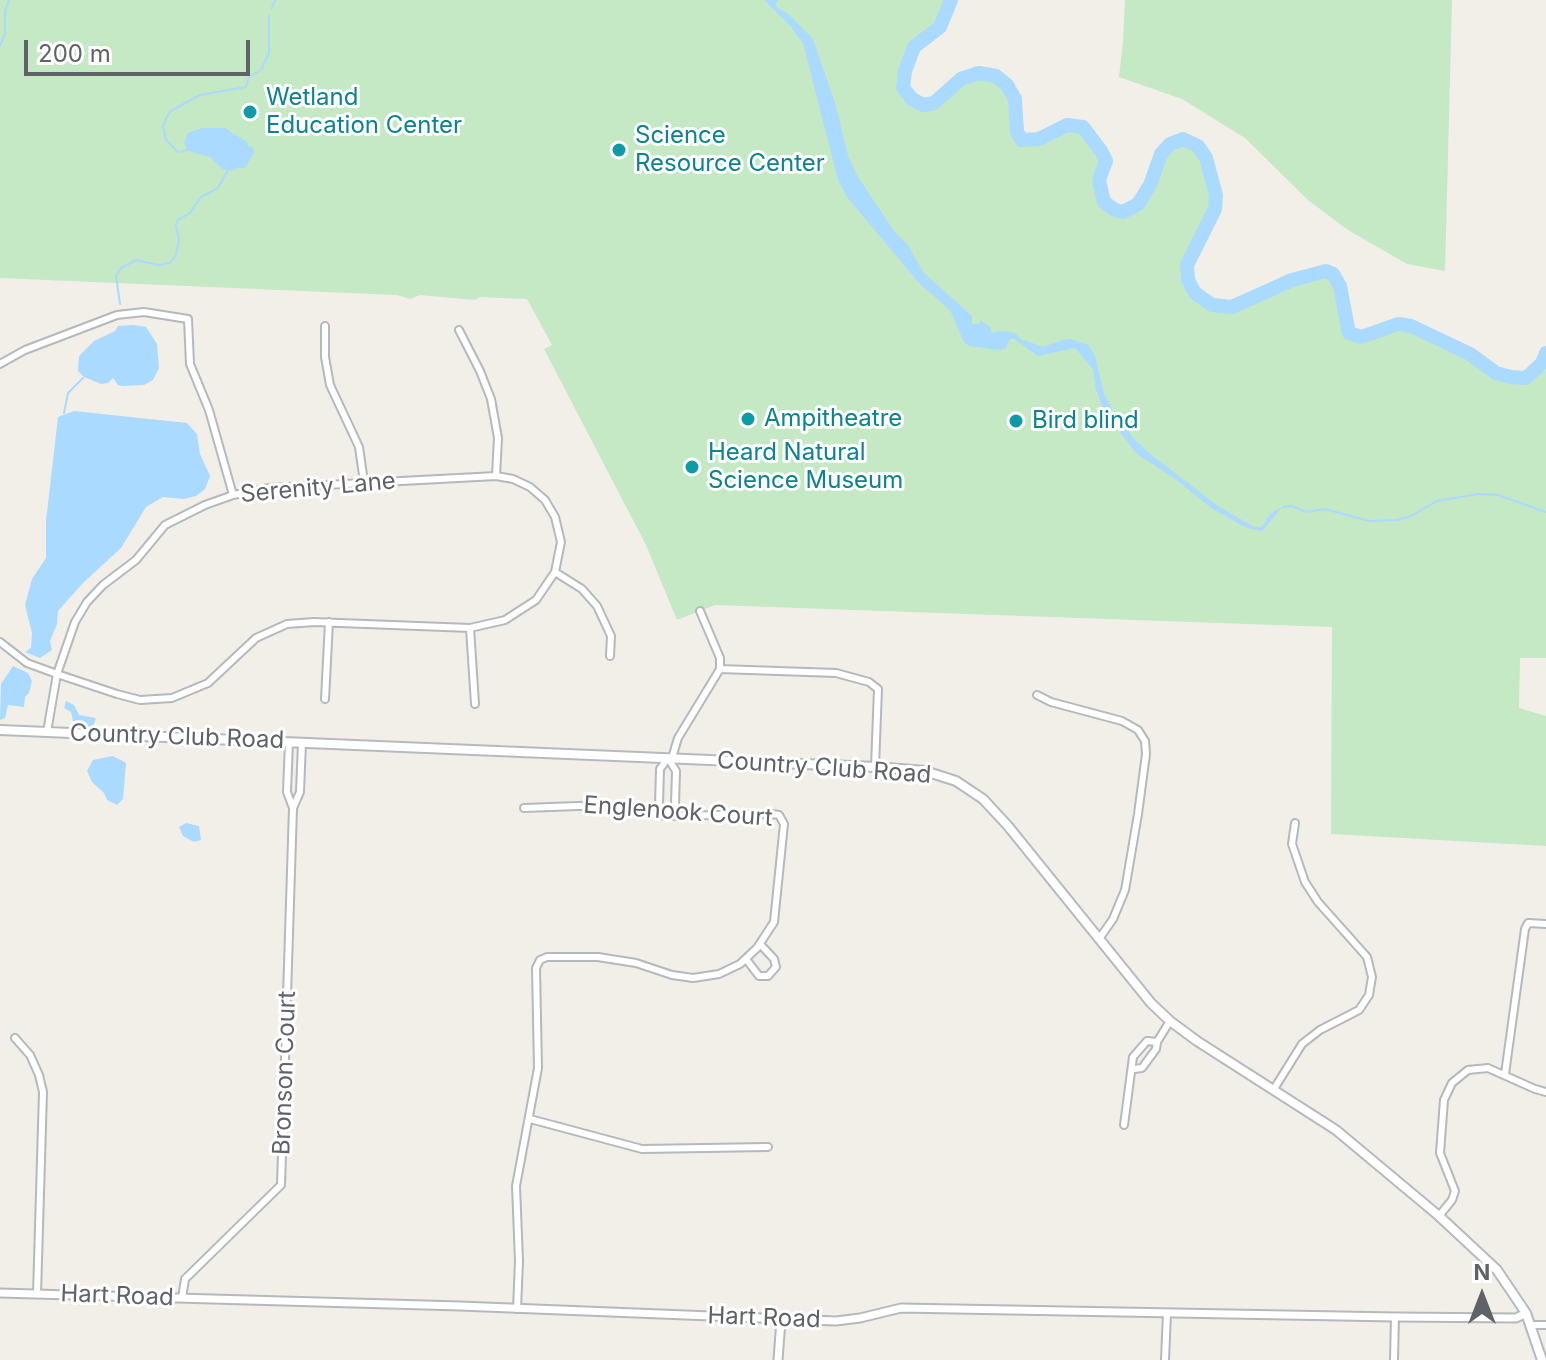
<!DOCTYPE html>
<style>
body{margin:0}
#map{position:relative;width:1546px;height:1360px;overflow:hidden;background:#f1efe8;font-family:Inter,sans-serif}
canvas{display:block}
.north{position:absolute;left:1442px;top:1256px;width:80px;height:80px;-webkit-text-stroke:6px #fff;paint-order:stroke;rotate:0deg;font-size:22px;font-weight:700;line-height:32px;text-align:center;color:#5f6368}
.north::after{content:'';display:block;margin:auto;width:28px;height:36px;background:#5f6368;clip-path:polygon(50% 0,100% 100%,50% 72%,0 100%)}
.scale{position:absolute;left:24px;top:40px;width:226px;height:36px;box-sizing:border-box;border:4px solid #5f6368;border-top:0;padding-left:10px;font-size:24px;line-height:28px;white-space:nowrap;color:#5f6368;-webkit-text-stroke:6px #fff;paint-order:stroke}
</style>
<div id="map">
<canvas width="1546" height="1360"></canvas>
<div class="north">N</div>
<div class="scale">200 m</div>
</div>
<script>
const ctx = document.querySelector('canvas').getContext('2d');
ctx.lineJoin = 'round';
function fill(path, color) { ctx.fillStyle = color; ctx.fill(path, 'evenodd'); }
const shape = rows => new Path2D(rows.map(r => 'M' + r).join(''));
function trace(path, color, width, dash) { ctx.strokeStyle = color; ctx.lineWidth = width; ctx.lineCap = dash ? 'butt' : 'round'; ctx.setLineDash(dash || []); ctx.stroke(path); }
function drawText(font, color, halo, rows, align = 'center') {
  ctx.font = font + ' Inter,sans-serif'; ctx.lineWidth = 6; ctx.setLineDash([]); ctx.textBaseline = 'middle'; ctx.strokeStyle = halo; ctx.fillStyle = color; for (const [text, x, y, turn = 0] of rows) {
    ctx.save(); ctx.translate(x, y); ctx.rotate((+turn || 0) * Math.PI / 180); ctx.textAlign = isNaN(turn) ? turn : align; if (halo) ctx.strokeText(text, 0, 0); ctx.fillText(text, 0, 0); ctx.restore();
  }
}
fill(shape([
 [0,0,950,0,939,27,913,47,904,71,902,88,911,99,923,105,934,103,962,79,979,74,996,77,1006,85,1014,100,1016,132,1022,141,1039,140,1067,126,1083,128,1105,161,1099,180,1104,203,1115,211,1123,213,1139,205,1151,186,1162,154,1171,144,1183,140,1197,147,1205,158,1215,195,1214,209,1186,265,1187,280,1194,293,1211,305,1232,307,1256,299,1292,281,1325,271,1333,275,1339,286,1348,333,1361,338,1398,324,1410,327,1469,355,1495,374,1511,378,1527,379,1543,364,1546,356,1546,658,1520,658,1519,708,1546,716,1546,846,1331,834,1332,627,715,605,677,620,646,545,544,349,552,345,527,299,480,297,475,300,420,295,410,299,397,295,0,278],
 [1125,0,1452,0,1445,271,1407,264,1348,230,1308,200,1245,138,1182,99,1119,77,1123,42]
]), '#c5e8c5');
fill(shape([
 [764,0,778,0,775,6,788,14,813,39,835,103,848,156,858,177,894,231,908,245,923,272,972,316,972,324,979,324,980,320,990,327,992,333,1003,331,1015,333,1021,339,1043,347,1063,340,1071,339,1088,345,1095,356,1104,394,1112,409,1110,420,1113,427,1118,426,1121,418,1132,437,1149,453,1218,506,1254,527,1262,527,1270,514,1282,507,1265,528,1261,531,1247,528,1211,508,1178,481,1137,454,1119,431,1111,430,1096,390,1093,369,1075,348,1038,356,1014,339,1010,339,1006,348,1000,350,969,346,964,342,950,310,919,283,847,197,838,180,803,43,791,27],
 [202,128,225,128,248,143,248,146,253,147,254,153,245,168,237,168,233,171,222,169,210,157,188,151,184,143,188,133],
 [133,325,146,327,157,344,159,368,153,380,144,385,122,386,118,385,113,378,108,383,101,384,84,377,78,371,79,356,94,341,115,331,118,326],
 [74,411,187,423,197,434,200,454,210,476,205,489,196,496,184,499,163,497,146,507,121,548,83,583,58,611,57,624,50,641,52,650,40,658,25,652,31,648,32,633,25,605,32,579,46,558,46,521,58,417],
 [13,666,28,673,32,681,29,693,25,697,24,707,8,705,5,718,0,720,1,684],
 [66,701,74,705,79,715,96,718,92,728,73,721,71,712,64,708],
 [113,756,126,763,123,799,117,805,107,800,104,793,92,782,87,771,93,760],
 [186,823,199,826,201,840,194,842,183,836,179,827]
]), '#aadaff');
trace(shape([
 [272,8,275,0],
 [0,46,5,34,5,11,9,0],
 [188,150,178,152,166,140,163,126,167,117,171,111,200,95,246,87,249,77,261,70,269,53,269,16],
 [120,304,116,276,121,268,136,260,158,265,170,263,176,255,179,240,176,225,178,220,190,213,201,197,218,188,228,170],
 [64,413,68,393,83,378],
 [1283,507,1292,506,1306,512,1325,509,1369,521,1398,520,1413,515,1437,501,1478,494,1498,495,1546,512]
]), '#aadaff', 2);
trace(shape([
 [951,0,940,27,914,47,905,71,903,88,912,99,923,105,934,103,961,79,979,73,996,76,1007,85,1015,99,1017,132,1022,140,1039,139,1067,125,1083,127,1101,151,1106,161,1099,180,1104,202,1115,210,1123,212,1138,204,1150,185,1161,154,1170,144,1183,139,1198,146,1206,158,1216,195,1215,209,1187,265,1188,280,1195,293,1212,305,1232,307,1292,280,1326,271,1333,274,1340,286,1349,333,1361,337,1398,324,1411,326,1470,354,1496,373,1511,377,1526,378,1542,363,1546,353]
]), '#aadaff', 14);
const minor = shape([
 [325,326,325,357,330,385,359,447,364,482],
 [459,330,480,371,491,399,498,438,496,476],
 [0,364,25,350,117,315,144,312,188,319,190,364,209,410,233,495],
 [555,572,582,589,597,606,611,636,610,656],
 [470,628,475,704],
 [0,642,27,663,57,674,117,694,140,700,172,698,208,683,256,638,287,624,314,622,470,628,505,620,536,600,555,572,561,542,555,517,545,500,530,487,513,479,496,476,269,488,233,495,205,505,165,525,136,560,103,585,87,602,75,622,57,674,47,732],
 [720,669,836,673,869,682,878,689,875,767],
 [1037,695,1051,702,1122,721,1138,730,1145,741,1146,754,1138,814,1125,890,1113,919,1099,939],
 [325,699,329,622],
 [289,742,287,792,293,808],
 [668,758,676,771,675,805,666,816,659,805,660,769,668,758],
 [672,758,678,738,720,669,720,658,700,611],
 [746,959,759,976,768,976,776,967,774,959,760,944],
 [15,1038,30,1055,39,1075,43,1092,37,1294],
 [1134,1069,1142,1068,1156,1049,1157,1042,1170,1021],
 [1505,1074,1525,929,1528,923,1546,924],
 [1274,1089,1302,1044,1320,1030,1359,1010,1369,995,1372,977,1367,957,1318,902,1305,882,1292,844,1295,823],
 [530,1119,642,1149,768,1147],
 [1124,1125,1133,1057,1147,1041,1157,1042],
 [1439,1216,1452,1200,1455,1191,1440,1153,1444,1100,1452,1083,1468,1070,1488,1068,1535,1089,1546,1092],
 [182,1298,185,1279,281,1185,293,808,300,792,302,743],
 [517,1309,519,1261,516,1186,538,1068,536,968,540,960,547,957,598,957,636,963,672,975,693,978,719,974,740,964,757,948,774,922,784,824,779,815,772,814,666,816,605,805,524,808],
 [1532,1325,1546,1325],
 [1165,1360,1167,1313],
 [1394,1360,1395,1317]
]);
const tertiary = shape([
 [0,1293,460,1306,836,1321,860,1318,901,1308,1395,1317,1516,1318,1526,1313],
 [778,1360,781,1320]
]);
const secondary = shape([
 [0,730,875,767,925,771,956,781,983,799,1008,826,1151,1003,1170,1021,1197,1041,1336,1130,1439,1216,1497,1270,1526,1313,1542,1360]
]);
trace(minor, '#b5b8bc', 10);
trace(tertiary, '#b5b8bc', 11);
trace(secondary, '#b6babf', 12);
trace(minor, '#fff', 6);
trace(tertiary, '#fff', 7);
trace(secondary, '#fff', 8);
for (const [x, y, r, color] of [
 [250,112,8,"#0f9aa8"],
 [619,150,8,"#0f9aa8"],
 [748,419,8,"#0f9aa8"],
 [1016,421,8,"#0f9aa8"],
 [692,467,8,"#0f9aa8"]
]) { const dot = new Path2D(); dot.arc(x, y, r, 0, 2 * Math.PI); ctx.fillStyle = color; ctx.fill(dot); trace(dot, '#fff', 3); }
drawText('24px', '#0d838f', '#fff', [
 ["Wetland",266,98],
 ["Education Center",266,126],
 ["Science",635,136],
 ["Resource Center",635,164],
 ["Ampitheatre",764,419],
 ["Bird blind",1032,421],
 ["Heard Natural",708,453],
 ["Science Museum",708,481]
], 'left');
drawText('24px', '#5f6368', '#fff', [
 ["Serenity Lane",318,488,-5],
 ["Country Club Road",177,737,2],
 ["Country Club Road",824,768,4],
 ["Englenook Court",678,812,4],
 ["Bronson Court",285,1073,-88],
 ["Hart Road",117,1296,2],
 ["Hart Road",764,1318,2]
]);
</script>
